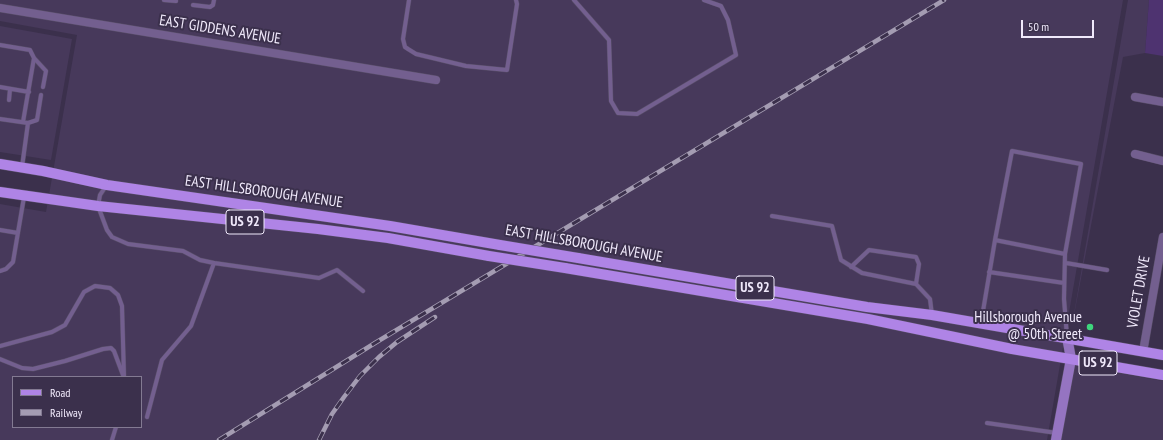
<!DOCTYPE html>
<style>
body{margin:0}
#map{position:relative;width:1163px;height:440px;overflow:hidden;background:#3b304c;font-family:"PT Sans Narrow",sans-serif}
canvas{display:block}
.legend{position:absolute;left:12px;top:376px;width:130px;height:52px;box-sizing:border-box;background:#3b304c;border:1px solid #837a92;margin:0;padding:5px 7px;list-style:none;font-size:12px;color:#f0e9fb}
.legend li{display:flex;align-items:center;gap:8px;height:20px}
.legend b{width:20px;border:1px solid #837a92}
.scale{position:absolute;left:1021px;top:20px;width:73px;height:18px;box-sizing:border-box;border:2px solid #f0e9fb;border-top:0;padding-left:5px;font-size:12px;line-height:14px;white-space:nowrap;color:#f0e9fb;-webkit-text-stroke:3px #3b304c;paint-order:stroke}
</style>
<div id="map">
<canvas width="1163" height="440"></canvas>
<ul class="legend">
<li><b style="height:5px;background:#af84e6"></b>Road</li>
<li><b style="height:5px;background:#a49cb2"></b>Railway</li>
</ul>
<div class="scale">50 m</div>
</div>
<script>
const ctx = document.querySelector('canvas').getContext('2d');
ctx.lineJoin = 'round';
function fill(path, color) { ctx.fillStyle = color; ctx.fill(path, 'evenodd'); }
const shape = rows => new Path2D(rows.map(r => 'M' + r).join(''));
function trace(path, color, width, dash) { ctx.strokeStyle = color; ctx.lineWidth = width; ctx.lineCap = dash ? 'butt' : 'round'; ctx.setLineDash(dash || []); ctx.stroke(path); }
function drawText(font, color, halo, rows, align = 'center') {
  ctx.font = font + ' "PT Sans Narrow",sans-serif'; ctx.lineWidth = 4; ctx.setLineDash([]); ctx.textBaseline = 'middle'; ctx.strokeStyle = halo; ctx.fillStyle = color; for (const [text, x, y, turn = 0] of rows) {
    ctx.save(); ctx.translate(x, y); ctx.rotate((+turn || 0) * Math.PI / 180); ctx.textAlign = isNaN(turn) ? turn : align; if (halo) ctx.strokeText(text, 0, 0); ctx.fillText(text, 0, 0); ctx.restore();
  }
}
fill(shape([
 [0,0,1123,0,1047,440,0,440,0,204,46,212,77,35,0,21],
 [13,377,141,377,141,427,13,427],
 [1128,0,1149,0,1145,53,1123,57,1071,331],
 [0,26,72,39,51,160,0,152],
 [1075,365,1163,381,1163,440,1061,440]
]), '#47395b');
fill(shape([
 [1149,0,1163,0,1163,56,1145,53]
]), '#4e3370');
const lane = shape([
 [164,0,176,1],
 [409,0,403,39,405,47,408,49,416,54,466,66,507,70,517,4,516,0],
 [574,0,609,40,611,101,618,113,637,114,736,55,728,20,721,6,704,0],
 [193,5,210,7,213,5,214,0],
 [0,45,30,50,34,58,23,122],
 [34,58,46,71,43,87],
 [0,87,29,92],
 [9,100,10,89],
 [0,119,28,123,37,120,41,95],
 [22,167,28,123],
 [106,186,100,195,98,206,107,230,112,237,128,244,183,251,200,260,214,263,319,278,337,270,363,291],
 [772,216,832,226,841,260,862,273,916,284,930,299,932,315],
 [0,230,18,233],
 [995,240,1012,151,1081,164,1065,254,1064,299,1067,337],
 [1066,263,1107,270],
 [851,267,869,250,916,257,919,264,916,284],
 [0,271,6,269,13,262,24,197],
 [989,272,1064,283],
 [981,323,995,240,1065,254],
 [0,346,52,332,65,325,84,292,95,286,110,288,118,295,122,306,124,377],
 [0,359,22,368,33,369,65,361,103,349,111,348,114,351,123,375],
 [147,417,162,360,191,326,214,263],
 [987,423,1057,433],
 [112,440,116,427]
]);
const street = shape([
 [0,8,436,80],
 [1135,97,1163,102],
 [1135,154,1163,161],
 [1143,352,1163,237]
]);
const secondary = shape([
 [1056,440,1071,359,1067,337]
]);
const primary = shape([
 [0,164,43,171,107,185,390,226,500,245],
 [0,192,98,206,318,229,388,238,489,256],
 [578,258,867,307,932,315,1163,355],
 [565,268,868,319,1012,349,1163,375]
]);
trace(lane, '#584e68', 5);
trace(street, '#584e68', 9);
trace(secondary, '#584e68', 11);
trace(primary, '#584e68', 11);
trace(lane, '#735f8f', 4);
trace(street, '#735f8f', 8);
trace(secondary, '#9574c1', 10);
trace(primary, '#af84e6', 10);
const rail = shape([
 [219,440,375,343,944,0],
 [319,440,332,414,344,397,360,376,379,357,397,342,435,317]
]);
trace(rail, '#a49cb2', 4.5);
trace(rail, '#3b304c', 3, [9]);
const primaryBridge = shape([
 [500,245,578,258],
 [489,256,565,268]
]);
trace(primaryBridge, '#584e68', 11, []);
trace(primaryBridge, '#af84e6', 10);
for (const [x, y, r, color] of [
 [1090,327,4,"#3ed77d"]
]) { const dot = new Path2D(); dot.arc(x, y, r, 0, 2 * Math.PI); ctx.fillStyle = color; ctx.fill(dot); trace(dot, '#3b304c', 1.5); }
for (const [x, y, w] of [
 [245,222,38],
 [755,288,38],
 [1098,363,38]
]) { const box = new Path2D(); box.roundRect(x - w / 2, y - 12, w, 24, 3); ctx.fillStyle = '#3b304c'; ctx.fill(box); trace(box, '#f0e9fb', 1); }
drawText('bold 14px', '#f0e9fb', null, [
 ["US 92",245,222],
 ["US 92",755,288],
 ["US 92",1098,363]
]);
drawText('15px', '#f0e9fb', '#3b304c', [
 ["EAST GIDDENS AVENUE",220,30,9],
 ["EAST HILLSBOROUGH AVENUE",264,192,8],
 ["EAST HILLSBOROUGH AVENUE",584,244,10],
 ["VIOLET DRIVE",1139,292,-80]
]);
drawText('15px', '#f0e9fb', '#3b304c', [
 ["Hillsborough Avenue",1082,318],
 ["@ 50th Street",1082,335]
], 'right');
</script>
